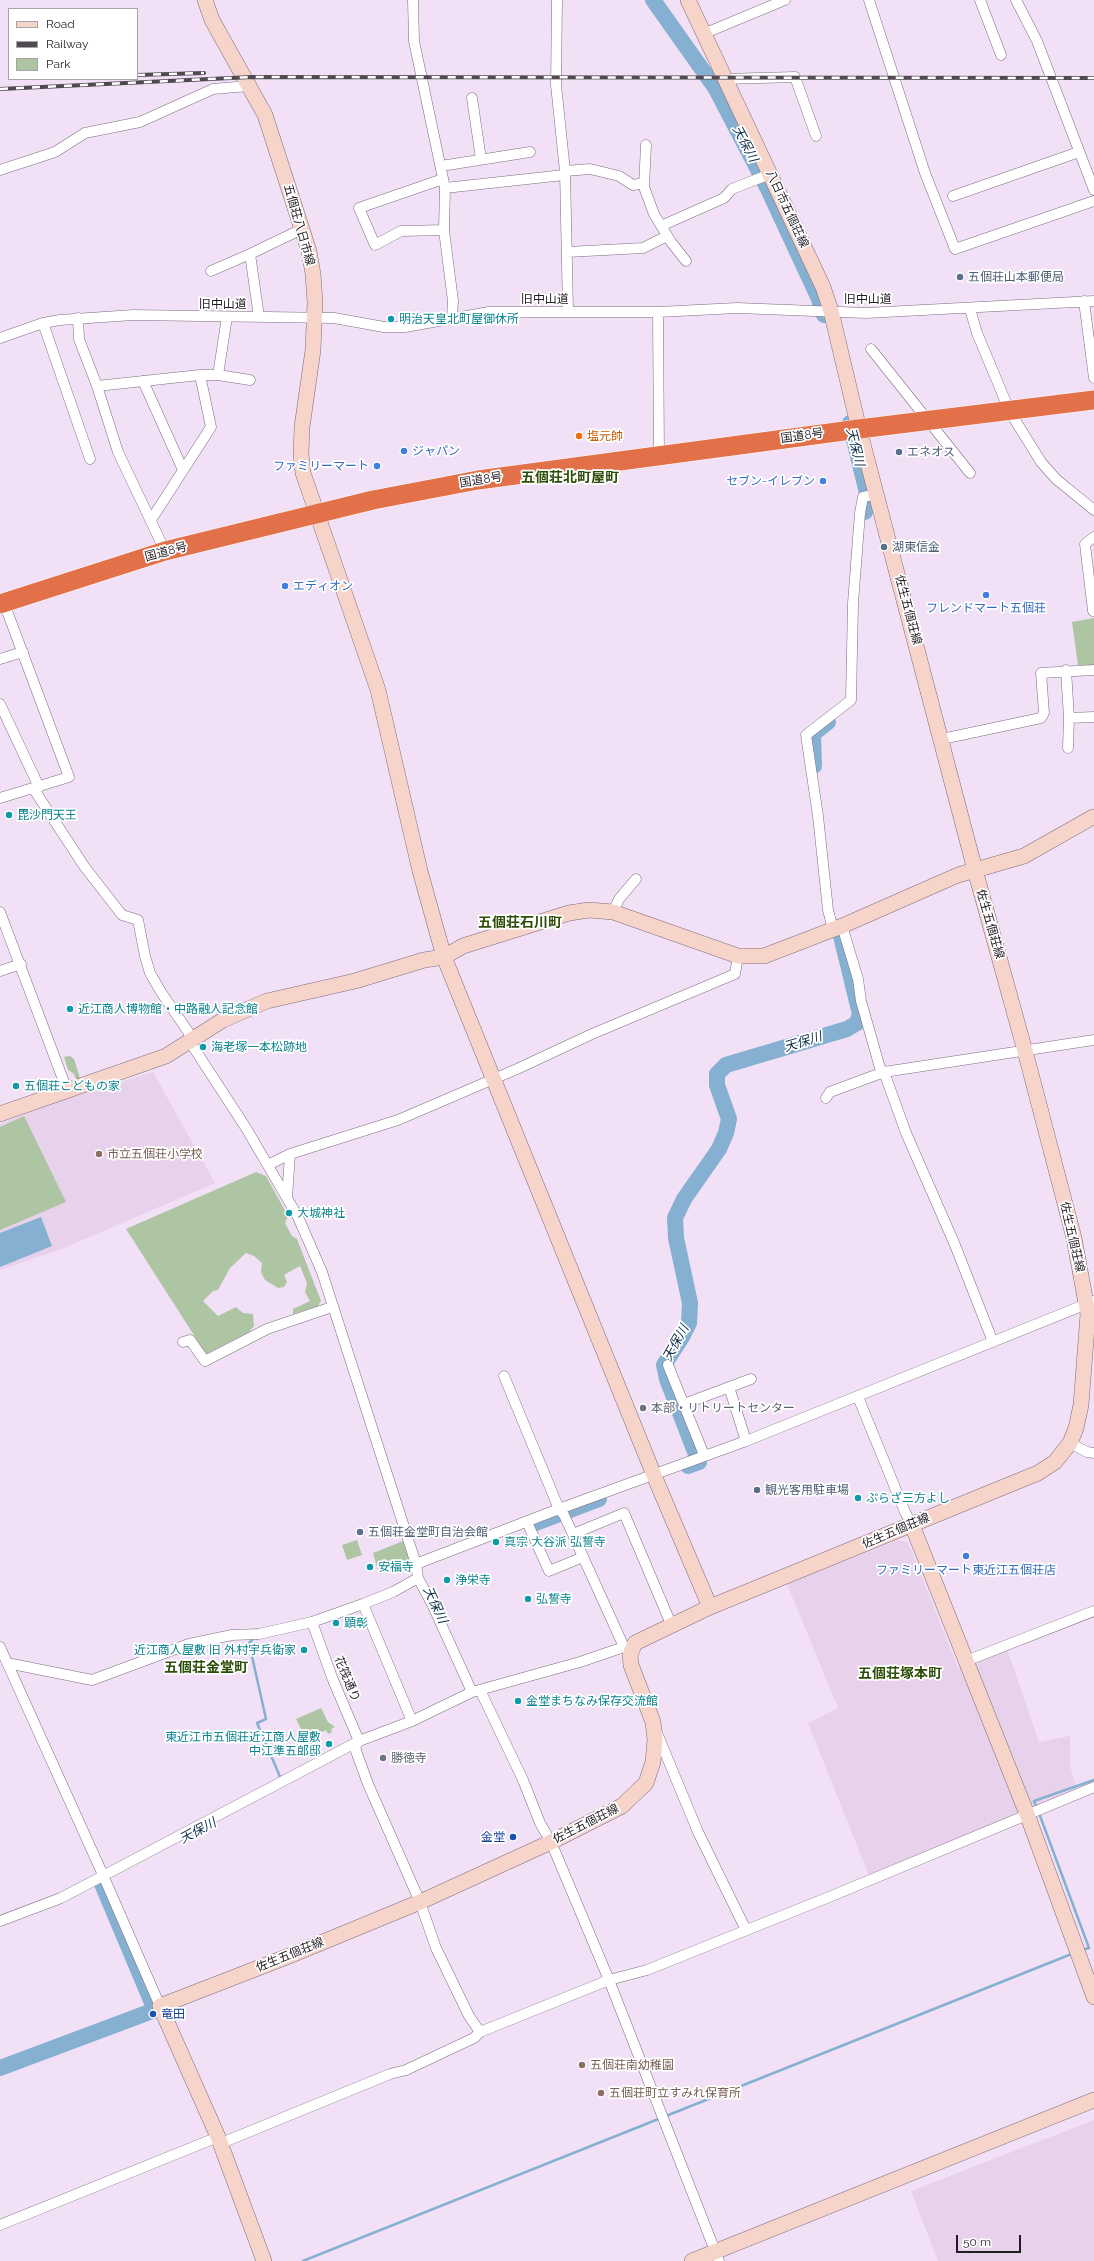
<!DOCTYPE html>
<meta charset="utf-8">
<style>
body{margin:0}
#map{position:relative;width:1094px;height:2261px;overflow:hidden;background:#f2e1f6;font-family:Raleway,sans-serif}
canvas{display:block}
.legend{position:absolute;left:8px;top:8px;width:130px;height:72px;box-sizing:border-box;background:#fff;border:1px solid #a7a4a7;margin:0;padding:5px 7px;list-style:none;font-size:12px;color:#221c23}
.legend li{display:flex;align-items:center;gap:8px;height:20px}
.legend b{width:20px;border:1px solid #a7a4a7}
.scale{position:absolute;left:956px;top:2235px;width:65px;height:18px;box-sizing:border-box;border:2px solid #221c23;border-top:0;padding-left:5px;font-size:12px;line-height:14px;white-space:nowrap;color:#221c23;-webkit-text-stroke:3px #fff;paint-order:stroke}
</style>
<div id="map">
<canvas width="1094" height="2261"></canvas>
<ul class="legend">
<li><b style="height:5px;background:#f6d4c9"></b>Road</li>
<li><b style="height:5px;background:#514852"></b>Railway</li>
<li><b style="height:11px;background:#aec5a3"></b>Park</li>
</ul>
<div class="scale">50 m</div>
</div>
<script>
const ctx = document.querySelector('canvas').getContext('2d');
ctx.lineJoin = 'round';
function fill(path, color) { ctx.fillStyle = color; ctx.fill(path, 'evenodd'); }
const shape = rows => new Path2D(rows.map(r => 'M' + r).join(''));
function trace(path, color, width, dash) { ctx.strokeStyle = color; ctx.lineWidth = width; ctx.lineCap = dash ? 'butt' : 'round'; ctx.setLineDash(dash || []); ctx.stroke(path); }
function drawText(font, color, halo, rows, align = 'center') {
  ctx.font = font + ' Raleway,"Noto Sans JP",sans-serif'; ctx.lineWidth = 3.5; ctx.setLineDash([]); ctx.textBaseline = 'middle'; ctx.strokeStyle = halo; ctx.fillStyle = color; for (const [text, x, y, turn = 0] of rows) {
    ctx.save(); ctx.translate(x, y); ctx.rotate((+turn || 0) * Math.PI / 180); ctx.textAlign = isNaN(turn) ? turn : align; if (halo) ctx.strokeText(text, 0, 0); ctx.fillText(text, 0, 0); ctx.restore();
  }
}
fill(shape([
 [153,1072,215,1183,59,1250,0,1270,0,1124,65,1099],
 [898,1540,908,1542,958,1668,1007,1649,1039,1742,1070,1736,1070,1765,1076,1788,1030,1807,870,1878,808,1723,838,1708,787,1584],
 [1094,2120,1094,2261,938,2261,911,2191]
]), '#e7d1eb');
fill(shape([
 [1094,618,1094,665,1078,665,1072,622],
 [70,1056,74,1059,80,1078,91,1075,76,1080,74,1074,68,1070,64,1057],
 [24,1116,66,1202,0,1230,0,1127],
 [256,1172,266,1176,288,1216,285,1223,292,1236,297,1239,321,1301,318,1306,293,1314,293,1309,310,1301,305,1292,307,1283,300,1266,284,1275,287,1282,284,1287,278,1288,265,1280,261,1272,262,1263,254,1256,246,1253,230,1268,218,1290,213,1291,203,1301,218,1316,236,1307,243,1313,253,1314,254,1326,249,1332,206,1354,126,1229],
 [357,1540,362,1555,347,1560,342,1545],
 [403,1541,410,1563,379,1574,373,1553],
 [321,1708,328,1722,335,1727,331,1729,332,1732,328,1734,326,1730,316,1735,321,1745,312,1751,296,1719]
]), '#aec5a3');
fill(shape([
 [41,1217,52,1246,0,1267,0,1233]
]), '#85b0d1');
trace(shape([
 [254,1638,249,1643,266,1719,257,1723,281,1779],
 [1037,1808,1034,1801,1094,1780],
 [1039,1813,1089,1948,1082,1950],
 [666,2116,1074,1953],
 [303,2261,661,2118]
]), '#85b0d1', 2.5);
trace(shape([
 [653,0,716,89,767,187,819,299,824,315],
 [850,423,867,493,865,512],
 [814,766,813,734,828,722],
 [688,1466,699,1462,667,1379,664,1365,682,1337,689,1323,690,1303,676,1238,675,1218,684,1199,719,1149,726,1133,729,1119,717,1085,717,1074,726,1065,847,1029,857,1023,860,1014,841,936],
 [533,1524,599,1499],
 [0,2068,155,2010,102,1884]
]), '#85b0d1', 16);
const street = shape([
 [413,0,414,41,445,188,444,230,453,301,452,318],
 [557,0,556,85,565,171,568,311],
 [869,0,925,173,955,249,1094,201],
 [980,0,1001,55],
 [1016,0,1037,41,1094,190],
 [703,34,785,0],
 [724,79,795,77,816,136],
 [472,98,481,159],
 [646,145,644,187,654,214,671,242,686,261],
 [441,166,530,152],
 [0,170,55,152,85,133,140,122,213,89,248,86],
 [565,171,590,169,619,176,633,185,644,183],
 [443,179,359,208,375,245,401,231,444,230],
 [445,188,564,175],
 [953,196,1079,152],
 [661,226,724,198,732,189,770,174],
 [567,252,643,248,667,236],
 [250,254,302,229],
 [211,271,250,254,259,317],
 [1084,301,1094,378],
 [970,309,977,333,1010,412,1041,462,1056,479,1094,510],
 [658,312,659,456],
 [78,318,79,339,97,386,118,452,165,551],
 [43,323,90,459],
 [0,338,43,323,60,320,133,315,334,318,384,327,405,327,489,312,658,312,737,308,866,313,1094,301],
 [871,349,970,473],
 [200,375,218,375,250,380],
 [218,375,227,317],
 [143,381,183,470],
 [97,386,200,375,211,427,151,520],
 [1093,611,1085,544,1094,537],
 [0,659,23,652],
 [1066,670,1069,718],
 [0,704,39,787],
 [942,739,1041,718,1044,713,1041,673,1094,670],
 [1068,748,1069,718,1094,717],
 [33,788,84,866,122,915,138,920,145,956,150,973,161,992,189,1033,190,1042,246,1128,298,1217,322,1272,416,1564,418,1578,432,1604,472,1692],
 [0,798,69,777,4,603],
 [0,912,67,1090],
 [613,912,619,899,636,879],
 [842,926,858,979,861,1001,880,1068,884,1072,906,1133,955,1245,993,1342],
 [833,929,828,910,818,816,806,735,851,700,853,603,860,513,863,497,877,494],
 [0,971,21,964],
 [826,1098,830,1092,884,1072,1094,1040],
 [268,1165,290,1154,398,1120,517,1069,592,1034,735,974,738,956],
 [287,1198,290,1154],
 [183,1342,190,1340,205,1361,267,1329,332,1307],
 [668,1365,704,1455],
 [504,1376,559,1509,564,1515,624,1647],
 [729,1387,746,1441],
 [858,1397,905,1512,912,1525],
 [684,1404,751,1379],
 [1070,1443,1087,1452,1094,1453],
 [527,1522,549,1571,583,1557],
 [573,1534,624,1513,671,1624],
 [416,1564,559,1509,746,1441,1094,1301],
 [363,1604,412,1721],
 [312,1622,333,1680,359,1741],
 [0,1647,103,1875,160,2006],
 [966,1661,1094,1611],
 [7,1663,92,1680,189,1644,232,1635,259,1634,312,1622,363,1604,393,1592,418,1578],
 [480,1690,523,1780,540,1823,551,1842,609,1980,719,2261],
 [657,1733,698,1832,746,1930],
 [359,1741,355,1747,356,1751,368,1784,420,1902,436,1948,469,2016,480,2032],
 [0,1921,61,1898,359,1741,412,1721,472,1692,580,1662,624,1647,631,1650],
 [219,2144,390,2074,406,2070,474,2038,480,2032,609,1980,647,1970,834,1895,1094,1787],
 [0,2225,218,2137]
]);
const secondary = shape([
 [205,0,212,20,265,115,309,251,313,274,315,302,313,350,302,427,301,454,303,473,378,690,420,871,444,957,658,1485,710,1607],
 [0,1114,166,1056,223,1020,267,1001,355,981,424,960,444,957,463,946,569,913,589,910,613,912,738,956,764,956,842,926,958,875,1024,856,1093,817],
 [912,1525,1027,1814,1094,1997],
 [264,2261,218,2137,160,2006,289,1956,420,1902,551,1842,622,1806,646,1783,653,1762,655,1740,653,1722,631,1665,630,1655,635,1643,710,1607,1038,1473,1055,1462,1070,1443,1076,1428,1081,1405,1088,1314,1074,1238,1025,1051,975,870,859,429,831,311,823,287,688,0],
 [692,2261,1094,2100]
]);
const highway = shape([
 [0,604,165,551,373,500,478,480,859,429,1094,400]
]);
trace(street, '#7b6c7e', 11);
trace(secondary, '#7b6c7e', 16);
trace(highway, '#fff', 20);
trace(street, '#fff', 10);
trace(secondary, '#f6d4c9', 15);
trace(highway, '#e2714a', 19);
const rail = shape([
 [137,75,204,73],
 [0,89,252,77,1094,78]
]);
trace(rail, '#514852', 4);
trace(rail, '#fff', 2.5, [8]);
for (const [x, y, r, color] of [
 [960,277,4,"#5c6f8a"],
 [391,319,4,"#0f9aa8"],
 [579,436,4,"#e8710a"],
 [404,451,4,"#3f7fe0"],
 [899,452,4,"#5c6f8a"],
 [377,466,4,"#3f7fe0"],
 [823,481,4,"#3f7fe0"],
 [884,547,4,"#5c6f8a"],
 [285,586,4,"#3f7fe0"],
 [986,595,4,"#3f7fe0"],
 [9,815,4,"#0f9aa8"],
 [70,1009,4,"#0f9aa8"],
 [203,1047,4,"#0f9aa8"],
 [16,1086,4,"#0f9aa8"],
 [99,1154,4,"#8d6e63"],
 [289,1213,4,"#0f9aa8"],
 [643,1408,4,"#6b7280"],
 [757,1490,4,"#5c6f8a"],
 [858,1498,4,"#0f9aa8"],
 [360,1532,4,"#5c6f8a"],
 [496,1542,4,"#0f9aa8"],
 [966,1556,4,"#3f7fe0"],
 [370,1567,4,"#0f9aa8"],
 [447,1580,4,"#0f9aa8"],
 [528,1599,4,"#0f9aa8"],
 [336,1623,4,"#0f9aa8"],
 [304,1650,4,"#0f9aa8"],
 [518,1701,4,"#0f9aa8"],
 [329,1744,4,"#0f9aa8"],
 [383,1758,4,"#6b7280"],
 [513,1837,4,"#1a4fb4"],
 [153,2014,4,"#1a4fb4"],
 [582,2065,4,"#8d6e63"],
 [601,2093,4,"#8d6e63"]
]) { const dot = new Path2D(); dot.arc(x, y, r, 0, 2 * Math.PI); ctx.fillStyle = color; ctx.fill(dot); trace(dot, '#fff', 1.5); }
drawText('12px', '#221c23', '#fff', [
 ["八日市五個荘線",787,209,65],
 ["五個荘八日市線",299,225,74],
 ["旧中山道",545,299],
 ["旧中山道",868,299],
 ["旧中山道",223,304],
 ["国道8号",802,436,-8],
 ["国道8号",481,480,-9],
 ["国道8号",166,552,-15],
 ["佐生五個荘線",908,610,75],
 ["佐生五個荘線",990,924,74],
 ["佐生五個荘線",1072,1237,77],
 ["佐生五個荘線",896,1531,-23],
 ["花筏通り",347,1679,67],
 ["佐生五個荘線",586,1824,-27],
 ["佐生五個荘線",290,1955,-22]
]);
drawText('12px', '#4e5e75', '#fff', [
 ["五個荘山本郵便局",968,277],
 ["エネオス",907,452],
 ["湖東信金",892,547],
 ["観光客用駐車場",765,1490],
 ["五個荘金堂町自治会館",368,1532]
], 'left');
drawText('12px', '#0d838f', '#fff', [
 ["明治天皇北町屋御休所",399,319],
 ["毘沙門天王",17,815],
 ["近江商人博物館・中路融人記念館",78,1009],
 ["海老塚一本松跡地",211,1047],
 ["五個荘こどもの家",24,1086],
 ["大城神社",297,1213],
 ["ぷらざ三方よし",866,1498],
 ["真宗 大谷派 弘誓寺",504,1542],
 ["安福寺",378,1567],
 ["浄栄寺",455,1580],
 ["弘誓寺",536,1599],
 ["顕彰",344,1623],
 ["近江商人屋敷 旧 外村宇兵衛家",296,1650,"right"],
 ["金堂まちなみ保存交流館",526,1701],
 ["東近江市五個荘近江商人屋敷",321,1737,"right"],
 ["中江準五郎邸",321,1751,"right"]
], 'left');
drawText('12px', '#c56008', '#fff', [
 ["塩元帥",587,436]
], 'left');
drawText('12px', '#366cbe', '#fff', [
 ["ジャパン",412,451],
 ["ファミリーマート",369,466,"right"],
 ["セブン-イレブン",815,481,"right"],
 ["エディオン",293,586],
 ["フレンドマート五個荘",986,608,"center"],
 ["ファミリーマート東近江五個荘店",966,1570,"center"]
], 'left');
drawText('12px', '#785e54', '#fff', [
 ["市立五個荘小学校",107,1154],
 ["五個荘南幼稚園",590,2065],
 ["五個荘町立すみれ保育所",609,2093]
], 'left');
drawText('12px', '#5b616d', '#fff', [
 ["本部・リトリートセンター",651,1408],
 ["勝徳寺",391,1758]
], 'left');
drawText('12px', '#164399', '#fff', [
 ["金堂",505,1837],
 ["竜田",161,2014,"left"]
], 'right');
drawText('italic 13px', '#0d3047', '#fff', [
 ["天保川",745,144,62],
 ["天保川",855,447,76],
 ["天保川",803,1042,-17],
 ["天保川",676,1343,-61],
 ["天保川",435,1605,65],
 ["天保川",198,1831,-28]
]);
drawText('bold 14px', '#2c4d08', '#fff', [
 ["五個荘北町屋町",570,478],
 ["五個荘石川町",520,923],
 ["五個荘金堂町",206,1668],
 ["五個荘塚本町",900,1674]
]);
</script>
